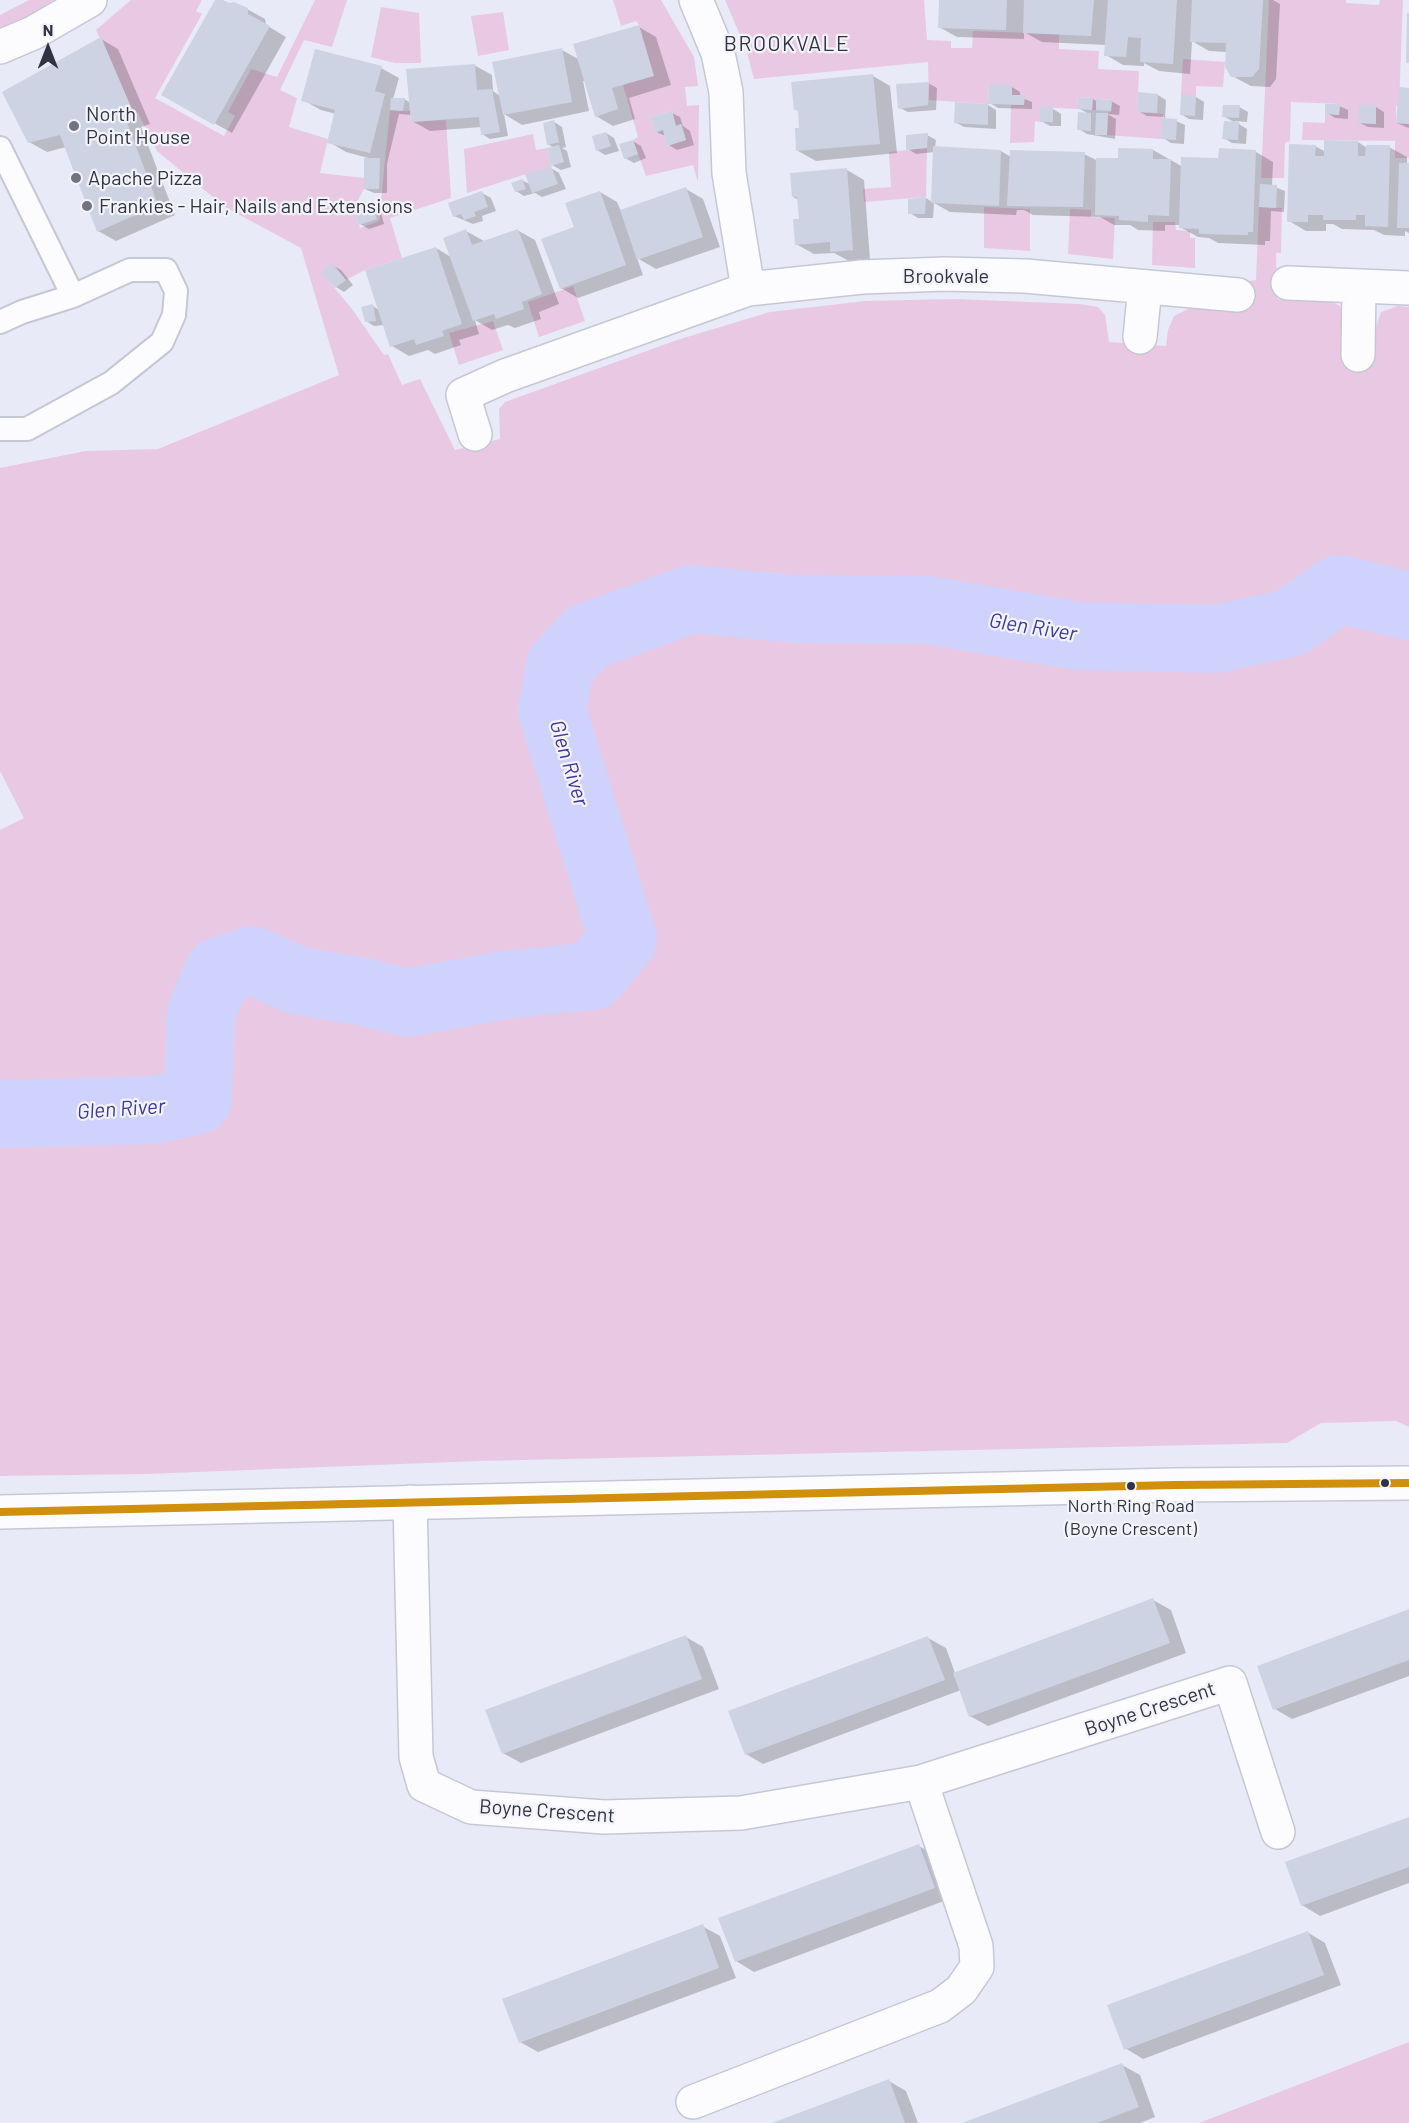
<!DOCTYPE html>
<style>
body{margin:0}
#map{position:relative;width:1409px;height:2123px;overflow:hidden;background:#e9eaf7;font-family:Barlow,sans-serif}
canvas{display:block}
.north{position:absolute;left:18px;top:18px;width:60px;height:60px;-webkit-text-stroke:4px #f3f3fc;paint-order:stroke;rotate:0deg;font-size:16px;font-weight:700;line-height:24px;text-align:center;color:#323342}
.north::after{content:'';display:block;margin:auto;width:21px;height:27px;background:#323342;clip-path:polygon(50% 0,100% 100%,50% 72%,0 100%)}
</style>
<div id="map">
<canvas width="1409" height="2123"></canvas>
<div class="north">N</div>
</div>
<script>
const ctx = document.querySelector('canvas').getContext('2d');
ctx.lineJoin = 'round';
function fill(path, color) { ctx.fillStyle = color; ctx.fill(path, 'evenodd'); }
const shape = rows => new Path2D(rows.map(r => 'M' + r).join(''));
function trace(path, color, width, dash) { ctx.strokeStyle = color; ctx.lineWidth = width; ctx.lineCap = dash ? 'butt' : 'round'; ctx.setLineDash(dash || []); ctx.stroke(path); }
function drawText(font, color, halo, rows, align = 'center') {
  ctx.font = font + ' Barlow,sans-serif'; ctx.lineWidth = 4.5; ctx.setLineDash([]); ctx.textBaseline = 'middle'; ctx.strokeStyle = halo; ctx.fillStyle = color; for (const [text, x, y, turn = 0] of rows) {
    ctx.save(); ctx.translate(x, y); ctx.rotate((+turn || 0) * Math.PI / 180); ctx.textAlign = isNaN(turn) ? turn : align; if (halo) ctx.strokeText(text, 0, 0); ctx.fillText(text, 0, 0); ctx.restore();
  }
}
fill(shape([
 [29,0,53,0,32,14,0,28,0,15],
 [131,0,202,0,196,11,202,14,155,98,224,136,235,116,228,112,251,69,277,77,315,0,347,0,332,47,304,40,280,90,297,98,289,127,328,139,320,173,364,178,364,189,353,209,360,228,379,221,390,110,410,111,411,122,446,120,451,198,390,218,402,258,365,270,346,280,332,264,322,273,352,309,384,355,388,354,402,385,420,379,455,450,500,439,499,409,505,402,677,340,770,312,865,301,954,299,1080,304,1098,307,1105,315,1109,342,1166,346,1168,330,1174,316,1188,309,1207,307,1247,309,1249,281,1256,280,1259,207,1282,208,1281,253,1276,253,1277,299,1331,301,1340,306,1342,314,1342,365,1373,365,1376,327,1381,312,1398,306,1409,307,1409,1427,1396,1421,1321,1423,1287,1443,478,1461,146,1474,0,1476,0,830,24,818,0,771,0,468,86,451,158,449,339,375,301,248,225,207,157,151,138,113,134,114,96,30],
 [613,0,661,0,694,57,698,86,685,87,687,106,699,105,698,182,693,165,646,176,633,140,638,137,623,85,639,25,636,21,621,26],
 [672,111,676,126,682,124,686,140,667,146,663,130,655,133,650,117],
 [725,0,924,0,927,40,951,41,951,48,972,48,973,31,1059,34,1059,49,1099,51,1098,69,1139,71,1137,112,1163,114,1161,139,1107,135,1108,113,1111,111,1112,100,1097,99,1096,110,1092,110,1093,98,1078,97,1077,109,1040,107,1040,122,1035,121,1034,142,1010,143,1011,105,1024,105,1024,96,1012,95,1012,85,989,85,988,104,929,100,928,62,754,79,746,49],
 [1269,0,1346,0,1346,3,1379,5,1380,0,1403,0,1399,106,1396,106,1396,123,1409,124,1409,158,1395,158,1395,141,1302,140,1303,122,1325,123,1325,114,1339,115,1340,104,1291,102,1290,141,1285,143,1284,178,1261,178],
 [1359,105,1376,105,1376,124,1359,123],
 [381,7,419,13,421,63,395,63,371,57],
 [503,12,509,50,478,56,471,16],
 [1183,59,1225,62,1223,87,1196,86,1196,95,1181,95],
 [533,134,536,150,547,148,551,166,467,193,464,149],
 [927,148,926,197,864,202,863,189,891,187,889,152],
 [984,207,1030,209,1030,251,984,248],
 [1070,209,1091,210,1091,217,1115,218,1113,259,1068,254],
 [1153,222,1175,222,1176,230,1190,231,1190,238,1195,238,1195,268,1152,265],
 [573,286,585,321,539,337,528,302],
 [493,321,503,350,459,365,449,333],
 [1409,2042,1409,2123,1199,2123]
]), '#e9c8e3');
fill(shape([
 [217,0,247,9,265,19,266,25,286,37,232,133,164,95],
 [940,0,1273,0,1280,4,1276,79,1270,87,1251,86,1232,76,1227,52,1209,51,1192,41,1190,74,1159,71,1144,63,1144,66,1123,65,1106,55,1106,45,1042,42,1024,32,1024,39,957,37,939,27],
 [639,27,656,37,671,85,629,98,635,119,613,126,596,116,586,81,583,81,589,111,522,125,504,114,508,136,490,139,482,134,481,127,430,131,412,121,412,115,399,114,387,164,387,193,374,193,365,189,372,159,346,152,329,142,336,114,321,110,303,100,381,68,399,78,393,99,404,99,411,103,474,65,492,75,493,91,500,96,562,50,580,60],
 [101,39,118,49,150,124,141,127,175,215,116,241,98,231,66,147,47,152,29,142],
 [873,76,890,86,897,153,816,161,798,151,801,129,799,112,796,109],
 [928,83,937,88,936,110,908,112,900,108],
 [1012,87,1020,92,1020,97,1032,102,1032,109,998,108,990,103],
 [1409,89,1409,128,1406,127,1397,123],
 [1158,95,1166,100,1165,120,1176,121,1185,125,1184,144,1171,143,1163,138,1164,117,1147,116,1138,111],
 [1196,97,1204,102,1203,120,1189,119,1181,114],
 [1093,99,1098,102,1111,101,1120,106,1119,115,1107,114,1116,119,1115,139,1087,134,1079,129,1089,114,1078,108],
 [988,105,996,110,996,129,964,127,955,122],
 [1339,106,1348,110,1348,119,1335,118,1327,113],
 [1239,107,1248,112,1247,122,1234,121,1247,129,1246,144,1232,143,1224,138,1236,123,1223,116],
 [1376,107,1384,112,1384,128,1368,127,1360,123],
 [1053,109,1061,114,1061,126,1050,126,1041,121],
 [672,113,680,117,683,126,690,131,694,145,677,150,669,145,666,136,656,132],
 [554,122,562,127,566,147,562,148,567,151,571,167,561,170,552,165,554,148,548,144],
 [606,133,614,138,619,151,605,155,597,150],
 [927,135,936,140,935,148,1001,151,1011,157,1084,154,1098,161,1120,159,1153,150,1183,167,1256,152,1273,162,1272,186,1285,191,1284,212,1271,211,1270,241,1265,241,1265,245,1218,243,1209,238,1198,237,1180,227,1180,225,1165,225,1165,231,1138,230,1130,225,1114,225,1100,217,1033,215,1024,210,1017,210,1016,215,950,212,934,203,933,218,918,218,910,213,926,198,932,202,934,152,916,154,908,149],
 [633,141,641,146,646,158,634,163,625,158],
 [1358,142,1367,148,1389,147,1407,157,1407,164,1409,164,1409,233,1405,231,1405,236,1384,235,1374,230,1342,229,1333,224,1326,224,1326,231,1306,231,1289,221,1315,146,1326,152],
 [551,168,559,173,566,189,542,197,535,193,524,196,516,191,522,180,531,185],
 [847,170,864,180,870,260,849,261,834,253,814,254,796,244,800,220,799,200,793,197],
 [686,189,703,199,720,247,656,269,637,258,643,275,578,298,561,288,576,228,600,192,617,202,621,211],
 [482,193,491,198,496,211,482,216,483,221,473,224,454,216],
 [371,204,380,209,384,224,369,229,360,224],
 [517,230,535,240,559,304,539,312,541,319,515,328,508,325,492,330,475,320,479,334,459,340,461,345,435,354,428,350,409,356,392,346,384,325,374,326,366,321,373,306,379,310,436,248,451,257,466,231,484,241],
 [332,265,341,270,353,285,344,292,336,287],
 [1153,1600,1171,1610,1186,1653,988,1726,970,1716,961,1690,763,1764,746,1754,928,1638,946,1648,955,1673],
 [1409,1611,1409,1676,1292,1719,1275,1709],
 [686,1637,703,1647,719,1689,521,1763,503,1753],
 [1409,1818,1409,1883,1320,1916,1302,1905],
 [919,1846,936,1856,952,1898,754,1972,736,1961],
 [702,1926,720,1936,736,1978,538,2052,520,2042],
 [1307,1932,1325,1943,1341,1985,1143,2059,1125,2048],
 [1122,2065,1140,2075,1155,2117,1140,2123,966,2123],
 [889,2081,906,2091,918,2123,776,2123]
]), '#0003');
trace(shape([
 [0,1114,155,1110,198,1100,201,1012,219,971,252,960,298,981,365,992,406,1003,505,985,593,976,623,939,552,710,560,666,587,637,691,599,795,609,928,610,1078,636,1216,639,1290,623,1339,589,1409,606]
]), '#ced2fc', 68);
fill(shape([
 [215,0,223,0,229,3,234,2,248,8,248,14,270,26,214,125,161,95],
 [939,0,1007,0,1006,30,938,28],
 [1024,0,1094,0,1091,36,1023,33],
 [1108,0,1177,0,1173,64,1140,62,1141,38,1128,37,1126,57,1104,56],
 [1192,0,1263,0,1259,69,1252,77,1231,77,1225,67,1226,43,1190,42],
 [1407,13,1409,13,1409,63,1406,63],
 [639,25,654,76,612,88,618,109,595,117,573,44],
 [101,37,134,114,125,117,158,205,97,232,60,135,28,143,2,92],
 [562,48,572,102,503,115,492,62],
 [315,49,382,66,375,91,385,94,370,153,327,143,335,110,301,101],
 [475,64,477,90,492,89,500,132,481,135,479,117,411,122,406,69],
 [873,74,880,144,796,151,795,128,799,128,798,110,794,110,791,82],
 [929,82,928,105,898,109,896,84],
 [989,84,1012,85,1012,95,1025,95,1024,105,988,104,988,125,954,123,955,102,988,104],
 [1399,87,1409,88,1409,124,1396,123],
 [1138,92,1158,94,1157,113,1137,112],
 [1181,95,1196,95,1195,116,1180,115],
 [1078,97,1093,98,1092,110,1077,109],
 [391,98,405,98,403,111,390,110],
 [1096,99,1112,100,1111,111,1096,110],
 [1325,104,1340,104,1339,115,1325,114],
 [1223,105,1240,105,1239,118,1222,117],
 [1359,105,1376,105,1376,124,1358,123],
 [1040,107,1053,107,1053,122,1040,122],
 [672,111,676,126,681,124,686,140,667,146,663,130,655,133,650,117],
 [1078,112,1091,113,1091,131,1077,130],
 [1096,113,1108,113,1107,135,1095,135],
 [1162,118,1177,119,1176,140,1161,139],
 [554,120,559,142,547,145,543,123],
 [1224,121,1239,122,1238,140,1222,139],
 [606,132,611,146,596,151,592,136],
 [928,133,927,148,906,150,906,135],
 [633,140,638,154,624,159,619,144],
 [1324,140,1358,141,1358,156,1365,156,1366,145,1390,145,1388,227,1365,226,1365,215,1356,215,1356,220,1323,220,1323,215,1308,215,1308,222,1287,222,1289,144,1316,145,1315,156,1324,156],
 [559,145,564,162,551,166,547,148],
 [933,146,1001,150,999,206,931,203],
 [1118,148,1153,149,1153,159,1171,159,1169,216,1148,215,1148,222,1119,220,1119,216,1095,215,1096,158,1118,158],
 [1219,148,1256,150,1253,232,1248,232,1248,235,1199,234,1199,229,1179,228,1181,157,1218,158],
 [1010,150,1085,152,1083,207,1007,206],
 [364,158,380,158,379,189,364,189],
 [1399,163,1409,163,1409,228,1397,228],
 [551,166,558,184,532,193,525,174],
 [847,168,853,250,830,252,830,242,795,245,793,219,799,219,797,197,792,197,790,173],
 [522,179,526,189,515,192,511,183],
 [1260,184,1277,185,1276,208,1259,207],
 [686,187,703,237,637,260,620,210],
 [482,191,488,207,474,212,476,216,464,220,461,214,453,217,448,203],
 [600,191,626,265,560,289,541,239,574,227,565,203],
 [926,197,925,214,908,214,908,199],
 [371,202,377,219,359,225,353,209],
 [466,229,472,245,518,229,542,294,522,302,524,309,496,319,494,314,473,321,443,238],
 [436,247,462,324,442,331,444,336,416,345,414,339,390,347,365,270],
 [332,263,346,280,335,288,321,273],
 [373,304,376,321,365,322,361,307],
 [1153,1598,1170,1643,969,1717,953,1673],
 [1409,1609,1409,1660,1273,1710,1257,1666],
 [686,1635,702,1679,502,1754,485,1710],
 [928,1636,945,1680,745,1755,728,1711],
 [1409,1817,1409,1867,1301,1906,1285,1862],
 [919,1844,935,1888,735,1962,718,1918],
 [703,1924,719,1968,519,2043,502,1999],
 [1308,1931,1324,1975,1124,2050,1107,2005],
 [1122,2063,1139,2107,1097,2123,962,2123],
 [889,2079,905,2123,772,2123,788,2117]
]), '#cdd3e3');
const service = shape([
 [0,148,73,296],
 [0,322,22,312,73,296,130,270,166,270,176,291,174,315,162,342,111,383,27,429,0,429]
]);
const minor = shape([
 [696,0,718,53,726,92,729,173,748,289],
 [0,47,33,33,90,0],
 [1288,283,1409,288],
 [1140,337,1145,287],
 [1358,355,1359,286],
 [475,434,463,395,505,376,748,289,862,277,945,274,1025,276,1238,295],
 [410,1502,416,1757,424,1785,471,1807,604,1817,741,1813,921,1782,1230,1683,1278,1832],
 [693,2102,940,2006,961,1990,977,1967,976,1946,921,1782]
]);
const secondary = shape([
 [0,1512,1175,1485,1409,1483]
]);
trace(service, '#c6c7d5', 26);
trace(minor, '#c6c7d5', 36);
trace(secondary, '#c6c7d5', 36);
trace(service, '#fcfcfe', 22);
trace(minor, '#fcfcfe', 33);
trace(secondary, '#fcfcfe', 33);
trace(shape([
 [0,1512,1175,1485,1409,1483]
]), '#d08f0d', 8);
for (const [x, y, r, color] of [
 [74,126,6,"#727381"],
 [76,178,6,"#727381"],
 [87,206,6,"#727381"],
 [1385,1483,5,"#323342"],
 [1131,1486,5,"#323342"]
]) { const dot = new Path2D(); dot.arc(x, y, r, 0, 2 * Math.PI); ctx.fillStyle = color; ctx.fill(dot); trace(dot, '#f3f3fc', 2); }
drawText('18px', '#323342', '#f3f3fc', [
 ["North Ring Road",1131,1506],
 ["(Boyne Crescent)",1131,1529]
]);
drawText('20px', '#323342', '#f3f3fc', [
 ["North",86,114],
 ["Point House",86,137],
 ["Apache Pizza",88,178],
 ["Frankies - Hair, Nails and Extensions",99,206]
], 'left');
drawText('20px', '#323342', '#f3f3fc', [
 ["Brookvale",946,276],
 ["Boyne Crescent",1150,1709,-18],
 ["Boyne Crescent",547,1811,4]
]);
ctx.letterSpacing = '1.5px';
drawText('21px', '#323342', '#f3f3fc', [
 ["BROOKVALE",787,44]
]);
ctx.letterSpacing = '0px';
drawText('italic 21px', '#42379c', '#f3f3fc', [
 ["Glen River",1033,627,9],
 ["Glen River",569,763,73],
 ["Glen River",121,1109,-4]
]);
</script>
